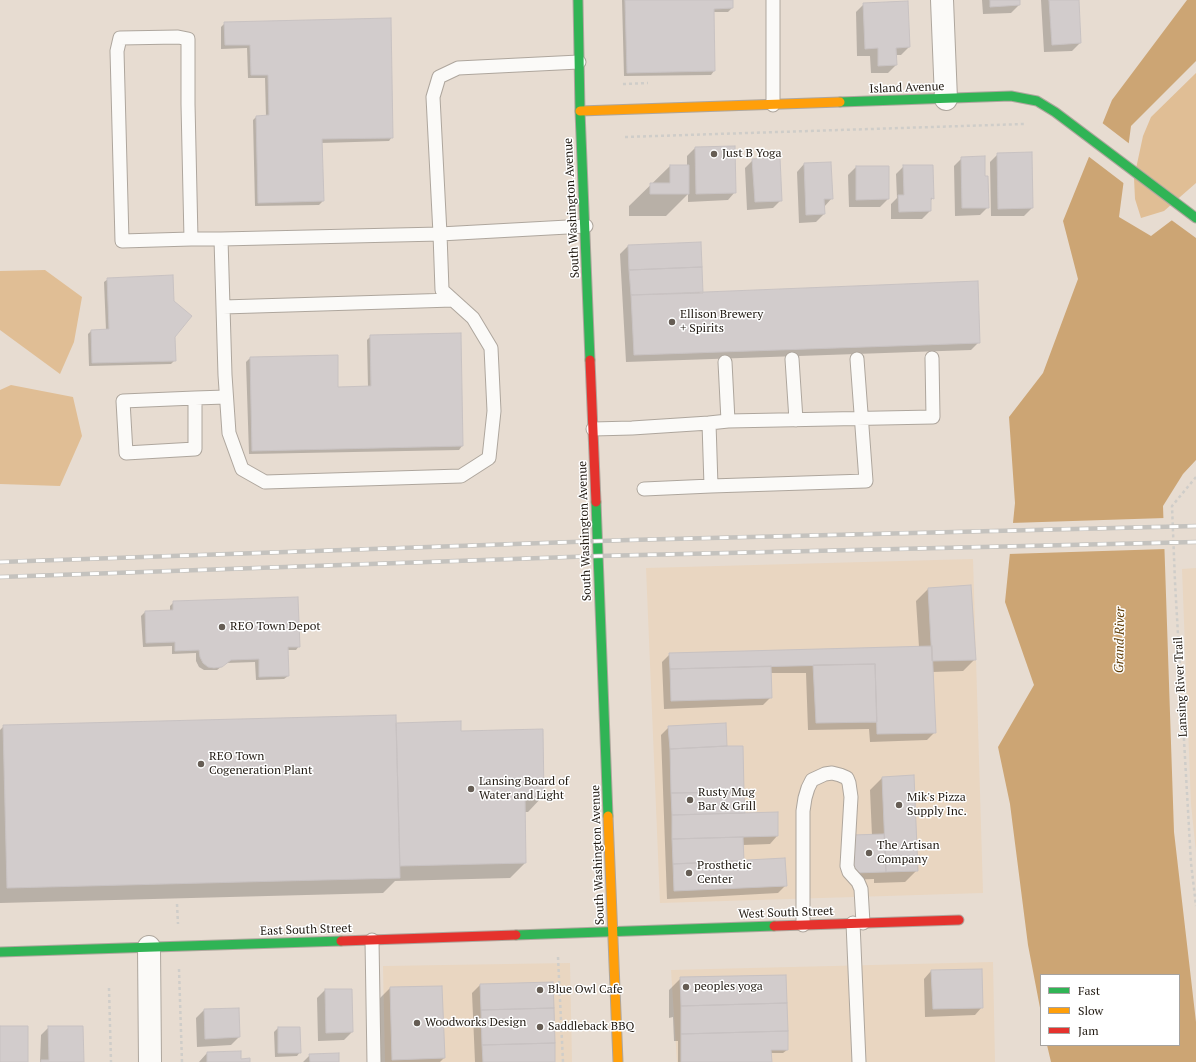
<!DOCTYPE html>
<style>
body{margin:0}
#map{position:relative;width:1196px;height:1062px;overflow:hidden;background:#e7dcd1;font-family:"PT Serif",serif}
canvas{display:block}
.legend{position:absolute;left:1040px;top:974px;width:140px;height:72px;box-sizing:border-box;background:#fff;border:1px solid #a6a3a0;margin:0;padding:5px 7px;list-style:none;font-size:12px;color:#201911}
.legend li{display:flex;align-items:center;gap:8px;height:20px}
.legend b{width:20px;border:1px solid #a6a3a0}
</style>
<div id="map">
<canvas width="1196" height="1062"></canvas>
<ul class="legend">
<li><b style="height:5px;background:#30b455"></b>Fast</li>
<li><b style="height:5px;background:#ff9f0a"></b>Slow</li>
<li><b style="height:5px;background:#e5322d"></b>Jam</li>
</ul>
</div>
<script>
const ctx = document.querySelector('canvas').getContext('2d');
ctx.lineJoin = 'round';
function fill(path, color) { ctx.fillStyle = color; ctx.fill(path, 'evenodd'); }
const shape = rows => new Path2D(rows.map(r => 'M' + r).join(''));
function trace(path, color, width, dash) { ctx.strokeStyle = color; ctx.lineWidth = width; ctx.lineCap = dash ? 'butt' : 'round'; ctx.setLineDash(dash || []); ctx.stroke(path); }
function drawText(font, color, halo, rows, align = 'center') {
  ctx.font = font + ' "PT Serif",serif'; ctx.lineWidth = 3; ctx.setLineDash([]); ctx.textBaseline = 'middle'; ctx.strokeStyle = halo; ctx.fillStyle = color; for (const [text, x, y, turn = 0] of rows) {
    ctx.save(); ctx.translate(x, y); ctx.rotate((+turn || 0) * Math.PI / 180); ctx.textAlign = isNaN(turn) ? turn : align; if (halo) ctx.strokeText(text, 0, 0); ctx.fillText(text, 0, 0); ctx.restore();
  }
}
fill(shape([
 [973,559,983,893,660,903,646,568],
 [1196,568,1196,852,1191,804,1182,569],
 [993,962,995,1062,677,1062,671,970],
 [570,963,572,1062,385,1062,383,966]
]), '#e9d6c1');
fill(shape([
 [1196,73,1196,183,1164,211,1141,218,1135,199,1134,178,1143,136,1151,117],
 [45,270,82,297,74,342,60,374,0,330,0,271],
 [11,385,73,397,82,436,60,486,0,484,0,390]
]), '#e0be95');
fill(shape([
 [1187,0,1196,0,1196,61,1131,126,1119,217,1151,236,1196,202,1196,460,1183,474,1163,506,1174,832,1196,1022,1196,1062,1051,1062,1047,1045,1179,1045,1179,975,1041,975,1041,1013,1028,945,1010,804,998,747,1034,685,1005,602,1015,503,1009,417,1043,373,1078,279,1063,221,1112,100]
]), '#cca574');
fill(shape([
 [1101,122,1131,145,1126,185,1088,156],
 [1196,200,1196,238,1170,219],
 [1165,518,1166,549,1008,554,1011,523]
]), '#e7dcd1');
fill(shape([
 [622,0,732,0,732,8,728,12,713,12,714,71,711,75,624,76],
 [982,0,1019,0,1019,5,1011,13,983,14],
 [1041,0,1078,0,1080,43,1072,51,1044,52],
 [864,4,909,47,901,55,895,55,896,65,888,73,871,73,870,56,857,56,856,12],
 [225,23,392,137,389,141,321,143,323,201,319,205,255,206,253,120,256,117,266,116,265,78,248,78,247,48,221,49,221,27],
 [695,148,735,192,728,200,688,202,688,194,666,216,629,216,629,206,670,166,687,166,687,156],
 [998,154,1032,208,1024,216,991,216,990,162],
 [962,158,984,177,988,207,980,215,955,216,954,166],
 [753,160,781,200,773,208,747,210,745,168],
 [804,164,832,198,824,207,824,214,816,222,799,223,797,172],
 [904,166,933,198,930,201,930,211,922,219,891,219,891,204,897,198,896,174],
 [856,167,888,199,880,207,849,207,848,175],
 [628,246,702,294,979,342,971,350,626,362,620,254],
 [108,279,174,336,175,360,171,364,89,366,88,334,91,331,106,330,104,282],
 [460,334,462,446,459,450,249,454,246,362,250,358,337,388,368,387,367,340,371,336],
 [928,589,975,659,963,671,932,672,935,732,927,740,870,742,869,729,808,730,806,673,770,673,771,697,763,705,664,709,662,662,670,654,919,647,916,601],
 [174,602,299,646,296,650,287,650,288,676,284,679,256,680,255,662,226,663,217,670,204,670,199,667,196,661,196,653,172,654,172,646,143,647,141,616,145,612,170,611,170,606],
 [395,724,460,732,543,796,528,812,524,812,525,863,510,878,395,881,383,893,0,903,0,730,4,726],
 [669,727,726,747,744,814,777,836,770,844,743,845,743,862,786,885,778,893,667,899,661,735],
 [882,778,917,870,905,882,874,883,874,879,846,880,844,844,872,836,870,790],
 [931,971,982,1007,975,1015,925,1017,924,979],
 [681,978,787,1050,783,1053,770,1053,771,1062,678,1062,678,1041,674,1041,673,1017,669,1018,669,990],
 [552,983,554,1062,475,1062,472,993,480,985],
 [441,987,444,1058,440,1062,380,1062,378,1000,390,988],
 [325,990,351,990,352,1032,344,1040,318,1041,317,998],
 [238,1009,239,1037,231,1045,197,1047,196,1018,204,1010],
 [49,1027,83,1062,40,1062,41,1035],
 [278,1028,300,1052,297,1056,275,1057,274,1032],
 [207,1053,240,1060,249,1062,199,1062],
 [310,1055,338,1062,303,1062]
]), '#0003');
const building = shape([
 [625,0,733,0,733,8,714,9,715,71,627,73,625,0],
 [990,0,1020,0,1020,5,990,7,990,0],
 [1049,0,1079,0,1081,43,1052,45,1049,0],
 [908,1,910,47,896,48,897,65,878,66,878,48,865,49,863,3,908,1],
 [391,18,393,138,322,139,324,201,258,203,256,116,269,115,268,75,251,75,250,45,225,45,224,22,391,18],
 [735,146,736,193,696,194,695,147,735,146],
 [1032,152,1033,208,998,209,997,153,1032,152],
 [985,156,985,176,988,176,989,208,962,208,961,157,985,156],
 [780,157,782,201,755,202,752,159,780,157],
 [831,162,833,199,824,199,825,214,806,215,804,163,831,162],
 [670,165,689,165,689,194,650,194,650,183,670,183,670,165],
 [903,165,933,165,934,199,931,198,931,211,899,212,898,195,904,195,903,165],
 [856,166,889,166,889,199,856,200,856,166],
 [701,242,702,267,629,270,628,245,701,242],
 [702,267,703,293,631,295,629,270,702,267],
 [173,275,174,301,192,316,175,337,176,361,92,363,91,330,109,329,107,278,173,275],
 [978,281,980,343,634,355,631,295,978,281],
 [461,333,463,446,252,451,250,357,338,355,338,387,371,386,370,335,461,333],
 [971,585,976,660,932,661,928,588,971,585],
 [298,597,300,647,288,647,289,676,259,677,259,659,231,660,222,667,214,668,208,667,203,663,200,657,199,650,175,651,175,642,146,643,145,611,173,610,173,601,298,597],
 [932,646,936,733,877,734,875,664,670,669,669,653,932,646],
 [875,664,877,722,816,723,813,665,875,664],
 [771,666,772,698,671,701,670,669,771,666],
 [396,715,400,878,7,888,3,725,396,715],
 [461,721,461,731,543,729,544,796,525,797,526,863,400,866,396,723,461,721],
 [726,723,727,746,670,749,668,726,726,723],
 [727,746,743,746,744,792,671,793,670,749,727,746],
 [914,775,918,871,886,872,882,777,914,775],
 [744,792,745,813,672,815,671,793,744,792],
 [778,812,778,836,672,839,672,815,778,812],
 [884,834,886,872,853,873,852,835,884,834],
 [743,837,744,861,673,864,672,839,743,837],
 [785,858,787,886,674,891,673,864,785,858],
 [982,969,983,1008,933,1009,931,970,982,969],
 [786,975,787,1003,681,1006,680,977,786,975],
 [553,982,554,1008,481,1010,480,984,553,982],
 [442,986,445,1058,392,1060,390,987,442,986],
 [325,989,352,989,353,1032,326,1033,325,989],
 [787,1003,788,1031,681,1034,681,1006,787,1003],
 [239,1008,240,1037,205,1039,204,1009,239,1008],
 [554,1008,555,1043,482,1045,481,1010,554,1008],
 [0,1026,28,1026,28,1062,0,1062,0,1026],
 [48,1026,83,1026,84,1062,41,1062,41,1060,49,1060,48,1026],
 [278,1027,300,1027,301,1053,278,1053,278,1027],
 [788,1031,788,1050,771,1050,772,1062,681,1062,681,1034,788,1031],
 [555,1043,555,1062,483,1062,482,1045,555,1043],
 [241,1051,241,1059,250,1058,250,1062,207,1062,207,1052,241,1051],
 [339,1053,339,1062,310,1062,309,1054,339,1053]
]);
fill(building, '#d2cccc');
trace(building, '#c8c2c2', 1);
const lane = shape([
 [773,0,773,105],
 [579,62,458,68,439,77,433,97,440,234,586,226],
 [191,239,122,241,117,51,120,38,178,37,188,39,188,104,191,239,221,239,440,234,442,290,473,318,491,348,494,411,489,458,461,476,265,482,242,469,229,433,225,375,221,239],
 [223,307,453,300],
 [792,359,796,420],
 [725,362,728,421],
 [195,398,195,449,126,453,123,401,195,398,226,397],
 [709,423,728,421,933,417,932,358],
 [593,429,632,428,709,423,711,486,866,481,857,359],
 [644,489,711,486],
 [853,923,859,1062],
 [803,925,803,811,805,798,808,788,812,780,825,774,832,773,840,775,847,778,849,783,851,797,847,866,849,872,858,882,861,889,863,923],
 [372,940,374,1062]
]);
const street = shape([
 [942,0,946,99],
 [149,947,150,1062]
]);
const fast = shape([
 [578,0,580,111,590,360],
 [840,102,1011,96,1037,101,1055,112,1196,218],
 [596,502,608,816],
 [516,935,774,926],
 [0,952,341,941]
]);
const slow = shape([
 [580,111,840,102],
 [608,816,618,1062]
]);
const jam = shape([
 [590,360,596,502],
 [774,926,959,920],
 [341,941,516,935]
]);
trace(lane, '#aea69d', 15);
trace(street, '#aea69d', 24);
trace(fast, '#aea69d', 11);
trace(slow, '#aea69d', 11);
trace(jam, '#aea69d', 11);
trace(shape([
 [623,84,648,83],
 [625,137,1024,124],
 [1196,477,1172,506,1175,582,1191,863,1196,906],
 [177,904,178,924],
 [558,957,563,1062],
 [179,969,182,1062],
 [109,988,111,1062]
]), '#cfcdc9', 2.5, [3, 3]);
trace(lane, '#fbfaf8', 13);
trace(street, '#fbfaf8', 22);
trace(fast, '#30b455', 9);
trace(slow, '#ff9f0a', 9);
trace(jam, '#e5322d', 9);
const rail = shape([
 [0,562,629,540,1196,526],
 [0,577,598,556,1196,542]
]);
trace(rail, '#c4c2be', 4.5);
trace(rail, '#fff', 3, [9]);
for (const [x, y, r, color] of [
 [714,154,4,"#665d54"],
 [672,322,4,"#665d54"],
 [222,627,4,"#665d54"],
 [201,764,4,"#665d54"],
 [471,789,4,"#665d54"],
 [690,800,4,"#665d54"],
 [899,805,4,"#665d54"],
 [869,853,4,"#665d54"],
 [689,873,4,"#665d54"],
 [686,987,4,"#665d54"],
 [540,990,4,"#665d54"],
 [417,1023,4,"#665d54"],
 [540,1027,4,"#665d54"]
]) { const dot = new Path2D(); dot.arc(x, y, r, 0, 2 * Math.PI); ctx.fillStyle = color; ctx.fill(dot); trace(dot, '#fff', 1.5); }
drawText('12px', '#201911', '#fff', [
 ["Island Avenue",907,88,-2],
 ["South Washington Avenue",572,208,-93],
 ["South Washington Avenue",585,531,-92],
 ["Lansing River Trail",1181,687,-93],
 ["South Washington Avenue",598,855,-92],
 ["West South Street",786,913,-2],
 ["East South Street",306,930,-2]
]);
drawText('12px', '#201911', '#fff', [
 ["Just B Yoga",722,154],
 ["Ellison Brewery",680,315],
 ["+ Spirits",680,329],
 ["REO Town Depot",230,627],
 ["REO Town",209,757],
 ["Cogeneration Plant",209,771],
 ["Lansing Board of",479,782],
 ["Water and Light",479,796],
 ["Rusty Mug",698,793],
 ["Bar & Grill",698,807],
 ["Mik's Pizza",907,798],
 ["Supply Inc.",907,812],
 ["The Artisan",877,846],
 ["Company",877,860],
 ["Prosthetic",697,866],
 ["Center",697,880],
 ["peoples yoga",694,987],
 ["Blue Owl Cafe",548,990],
 ["Woodworks Design",425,1023],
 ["Saddleback BBQ",548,1027]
], 'left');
drawText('italic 13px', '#613e08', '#fff', [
 ["Grand River",1120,640,-89]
]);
</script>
